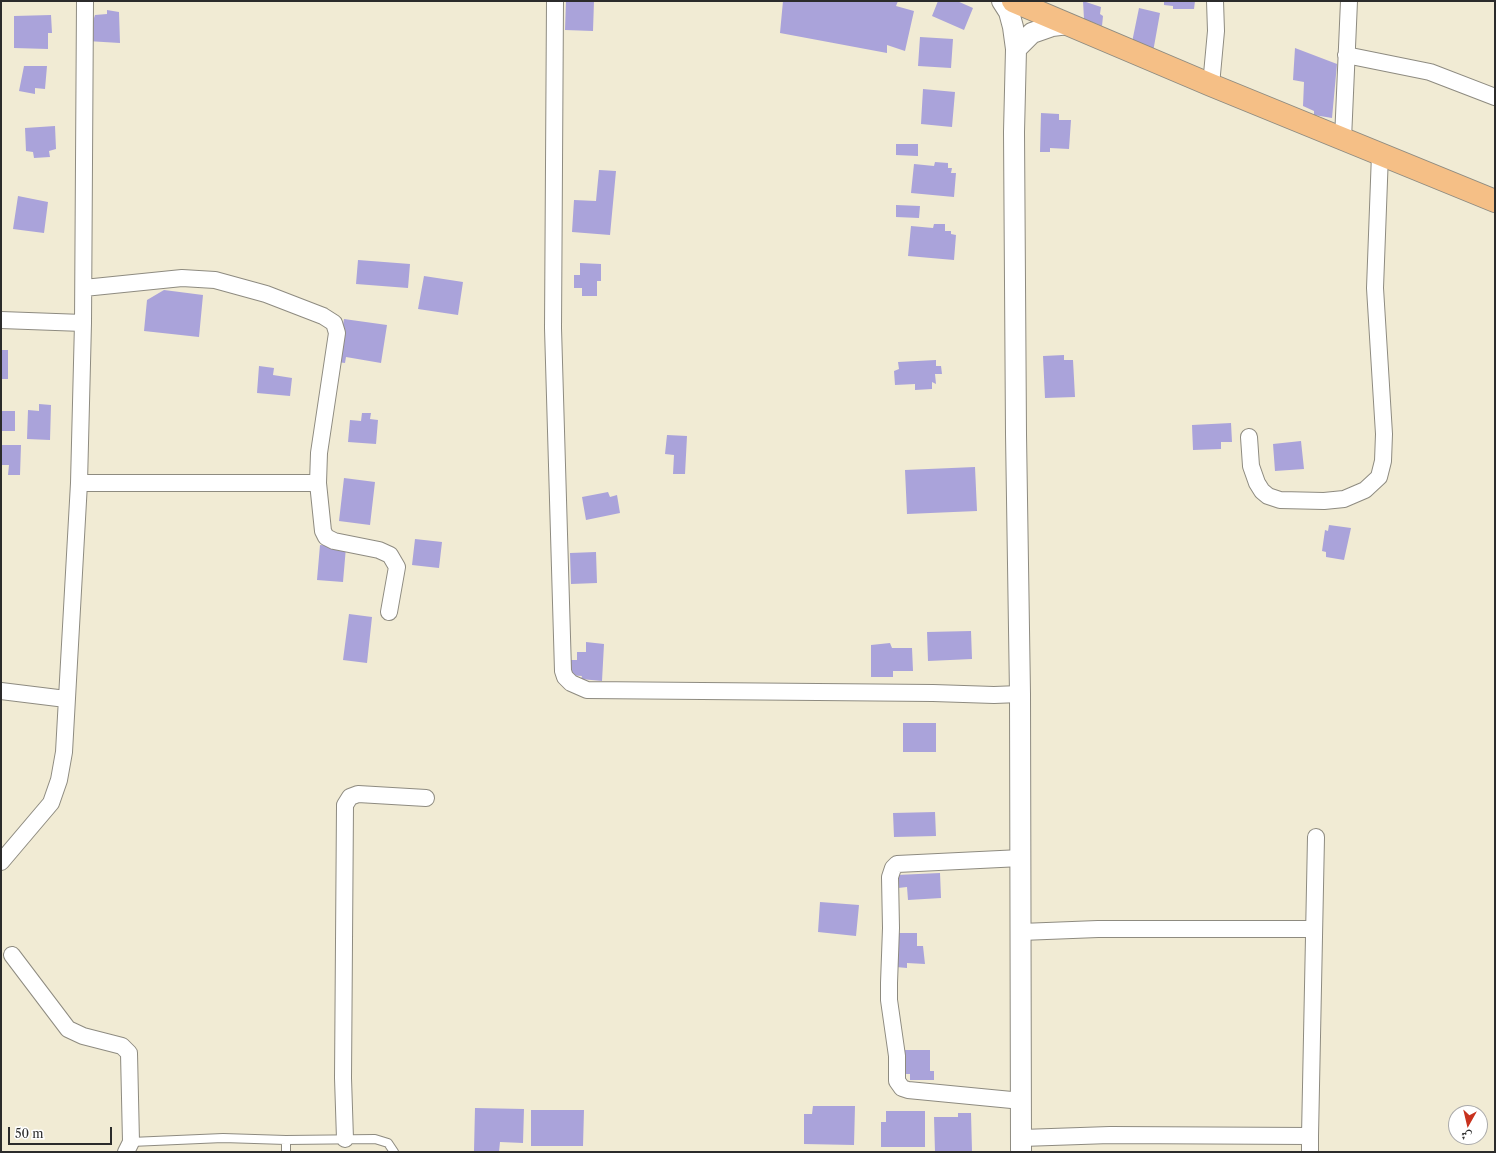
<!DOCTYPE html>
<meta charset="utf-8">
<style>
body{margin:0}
#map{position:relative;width:1496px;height:1153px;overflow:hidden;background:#f1ebd4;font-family:"Libre Caslon Text",Amiri,serif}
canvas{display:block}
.frame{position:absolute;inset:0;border:2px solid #2b2b2b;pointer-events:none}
.north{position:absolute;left:1448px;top:1105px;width:40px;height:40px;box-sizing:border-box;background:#fff;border:1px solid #aaa;border-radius:50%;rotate:188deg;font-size:11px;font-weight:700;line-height:16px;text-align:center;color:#2b2b2b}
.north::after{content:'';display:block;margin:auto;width:14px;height:18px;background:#c8321e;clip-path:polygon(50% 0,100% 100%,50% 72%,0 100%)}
.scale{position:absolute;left:8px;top:1127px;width:104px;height:18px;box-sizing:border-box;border:2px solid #2b2b2b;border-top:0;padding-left:5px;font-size:12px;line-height:14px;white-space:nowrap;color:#2b2b2b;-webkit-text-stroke:3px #fff;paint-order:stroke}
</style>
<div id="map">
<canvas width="1496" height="1153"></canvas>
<div class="frame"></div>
<div class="north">ش</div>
<div class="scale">50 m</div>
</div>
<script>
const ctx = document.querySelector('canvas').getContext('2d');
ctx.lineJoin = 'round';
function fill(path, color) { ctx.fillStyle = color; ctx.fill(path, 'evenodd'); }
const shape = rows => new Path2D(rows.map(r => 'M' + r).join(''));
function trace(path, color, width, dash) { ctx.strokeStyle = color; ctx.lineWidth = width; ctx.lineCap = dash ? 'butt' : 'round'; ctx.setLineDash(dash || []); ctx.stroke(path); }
fill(shape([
 [566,1,594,1,593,31,565,30],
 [783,1,898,1,896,6,914,11,905,51,887,45,887,53,780,33],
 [938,1,957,1,973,8,964,30,932,16],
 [1083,1,1101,7,1100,14,1103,16,1102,26,1084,19],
 [1164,1,1195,1,1194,9,1173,9,1173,6,1164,5],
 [1139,8,1160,13,1153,52,1131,47],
 [107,10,119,12,120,43,87,41,89,22,93,21,95,15,107,14],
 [51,15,52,33,48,33,48,49,14,48,14,16],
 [920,37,953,39,951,68,918,66],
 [1295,48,1337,64,1332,118,1314,115,1314,111,1303,106,1304,82,1293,80],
 [24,66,47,66,45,89,35,88,35,94,19,91],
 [923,89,955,92,952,127,921,124],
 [1041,113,1059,114,1059,120,1071,120,1069,149,1050,148,1050,152,1040,152],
 [55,126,56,149,49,151,50,157,34,158,33,152,26,151,25,128],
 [896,144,918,144,918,156,896,155],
 [935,162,948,163,948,168,952,168,951,173,956,173,954,197,911,193,914,164,934,166],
 [599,170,616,171,610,235,572,232,574,200,596,201],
 [18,196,48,202,44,233,13,229],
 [896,205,920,206,919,218,896,217],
 [934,224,945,224,945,231,951,231,951,234,956,235,954,260,908,256,911,226,933,228],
 [358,260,410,264,408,288,356,284],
 [580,263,601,264,601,281,597,281,597,296,582,296,582,288,574,288,574,275,580,275],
 [424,276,463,282,458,315,418,309],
 [164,290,203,295,199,337,144,331,147,300],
 [344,319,387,325,381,363,346,357,345,363,337,362],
 [1,350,8,350,8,379,1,379],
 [1064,355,1064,360,1073,360,1075,397,1045,398,1043,356],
 [936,360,936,366,941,366,942,374,935,374,936,384,932,382,932,389,915,390,915,384,895,385,894,371,899,369,898,362],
 [259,366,274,368,273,375,292,378,290,396,257,393],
 [39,404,51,405,50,440,27,439,28,410,39,411],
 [1,411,15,411,15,431,1,431],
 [362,413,371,413,370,419,378,420,376,444,348,442,350,420,361,421],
 [1231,423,1232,442,1221,442,1221,449,1193,450,1192,425],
 [667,435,687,436,685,474,673,474,674,455,665,454],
 [1301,441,1304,469,1275,471,1273,444],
 [1,445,21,445,20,475,8,475,9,465,1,465],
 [975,467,977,511,907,514,905,470],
 [344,478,375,482,370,525,339,521],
 [608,492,610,497,617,495,620,513,586,520,582,497],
 [1329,525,1351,528,1344,560,1326,557,1326,552,1322,551,1325,530,1328,531],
 [415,539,442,542,439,568,412,565],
 [320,545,346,547,343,582,317,580],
 [596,552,597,583,571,584,570,553],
 [349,614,372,617,367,663,343,660],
 [971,631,972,659,928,661,927,632],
 [586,642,604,644,602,681,581,679,582,676,566,675,571,660,577,660,577,652,586,652],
 [890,643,892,648,912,648,913,671,893,671,893,677,871,677,871,645],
 [903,723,936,723,936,752,903,752],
 [935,812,936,836,894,837,893,813],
 [940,873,941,898,908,900,907,887,898,888,897,875],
 [820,902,859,905,856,936,818,932],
 [897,933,917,933,917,946,923,946,925,964,907,963,907,968,896,967],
 [904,1050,930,1050,930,1071,934,1071,934,1080,910,1080,910,1074,904,1074],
 [813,1106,855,1106,854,1145,804,1144,804,1114,812,1114],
 [475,1108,524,1109,523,1143,500,1142,499,1152,474,1151],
 [531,1110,584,1110,583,1146,531,1146],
 [886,1111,925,1111,925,1147,881,1147,881,1122,886,1122],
 [958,1113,971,1113,972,1151,935,1152,934,1117,958,1117]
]), '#aaa3da');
const service = shape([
 [131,1142,223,1138,286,1140,375,1139,388,1143,394,1152],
 [286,1152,286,1140]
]);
const minor = shape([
 [555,1,553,328,563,671,565,677,571,683,587,690,933,693,994,695,1020,694],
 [1346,55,1430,72,1495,97],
 [1211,85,1216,31,1215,1],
 [1343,139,1349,1],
 [1,320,83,323],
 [1249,437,1251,466,1257,483,1262,491,1268,496,1280,500,1324,501,1344,499,1365,490,1379,477,1383,461,1384,434,1375,288,1380,154],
 [79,483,318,483,319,453,337,333,334,323,323,316,266,294,215,280,182,278,84,288],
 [318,483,323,531,326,537,334,541,379,550,390,555,397,567,389,612],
 [1,691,66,699],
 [1021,858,897,864,893,868,890,877,891,928,889,983,889,1000,897,1056,897,1081,902,1088,908,1090,1022,1101],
 [1,862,51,803,59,780,64,752,79,483,83,323,85,1],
 [1021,932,1098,929,1314,929],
 [12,955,68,1029,83,1036,122,1046,129,1053,131,1142,126,1152],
 [1022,1138,1110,1135,1310,1136,1316,837],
 [345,1139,343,1078,345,805,350,797,358,794,426,798],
 [1310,1152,1310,1136]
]);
const tertiary = shape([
 [1002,1,1009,12,1013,27,1016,49,1014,132,1016,434,1020,694,1021,1152],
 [1016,49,1032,33,1052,26,1068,24]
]);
const primary = shape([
 [1013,1,1211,85,1495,201]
]);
trace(service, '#8e8b80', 10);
trace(minor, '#8e8b80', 18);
trace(tertiary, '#8e8b80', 22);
trace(primary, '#8e8b80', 24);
trace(service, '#fff', 8);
trace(minor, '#fff', 16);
trace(tertiary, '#fff', 20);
trace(primary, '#f5bf86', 22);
</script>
